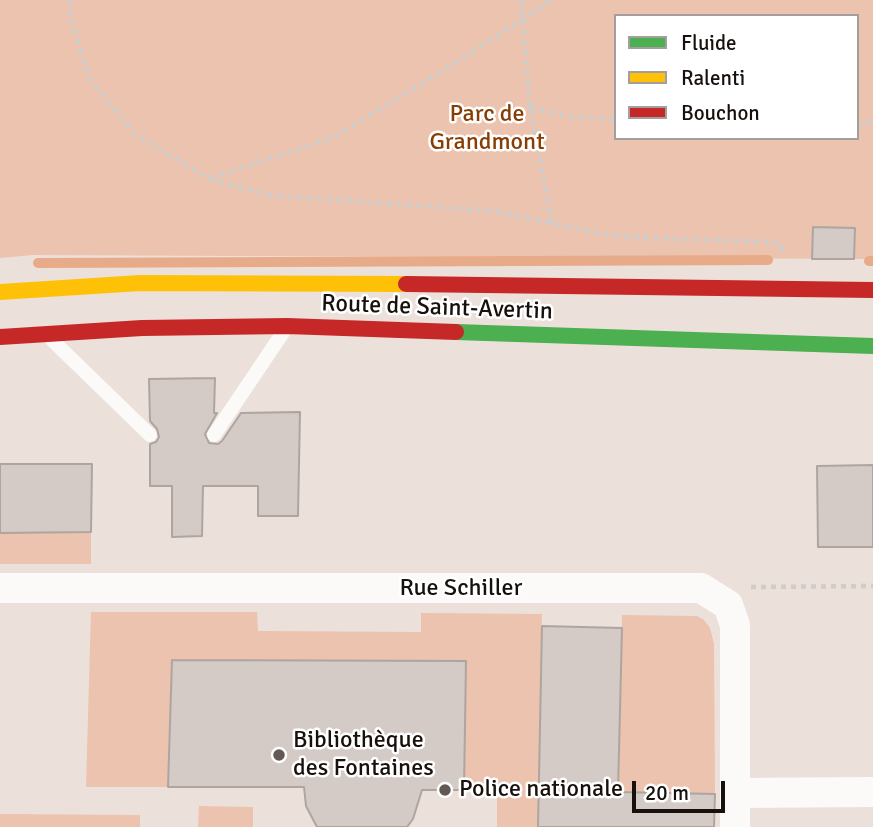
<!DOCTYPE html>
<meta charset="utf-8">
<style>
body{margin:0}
#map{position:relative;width:873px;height:827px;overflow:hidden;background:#ece0da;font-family:Signika,sans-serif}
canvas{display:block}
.legend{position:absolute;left:614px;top:14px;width:245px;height:126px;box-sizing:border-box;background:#fff;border:2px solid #a29f9e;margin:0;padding:9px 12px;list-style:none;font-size:21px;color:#17100c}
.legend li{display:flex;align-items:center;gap:14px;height:35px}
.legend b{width:35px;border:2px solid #a29f9e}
.scale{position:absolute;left:632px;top:781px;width:93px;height:32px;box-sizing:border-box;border:4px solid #17100c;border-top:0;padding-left:9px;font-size:21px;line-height:24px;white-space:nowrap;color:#17100c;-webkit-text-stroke:5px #fff;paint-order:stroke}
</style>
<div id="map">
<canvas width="873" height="827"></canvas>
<ul class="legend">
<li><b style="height:9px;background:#4caf50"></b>Fluide</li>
<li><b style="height:9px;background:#ffc107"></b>Ralenti</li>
<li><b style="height:9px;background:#c62828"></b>Bouchon</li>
</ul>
<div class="scale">20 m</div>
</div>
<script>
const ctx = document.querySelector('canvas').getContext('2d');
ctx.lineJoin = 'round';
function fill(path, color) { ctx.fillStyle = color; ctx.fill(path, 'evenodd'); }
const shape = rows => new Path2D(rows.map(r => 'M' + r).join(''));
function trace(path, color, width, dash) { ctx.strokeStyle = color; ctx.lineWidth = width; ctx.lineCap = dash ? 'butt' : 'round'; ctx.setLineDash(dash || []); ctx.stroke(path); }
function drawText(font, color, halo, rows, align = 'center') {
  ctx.font = font + ' Signika,sans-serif'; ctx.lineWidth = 5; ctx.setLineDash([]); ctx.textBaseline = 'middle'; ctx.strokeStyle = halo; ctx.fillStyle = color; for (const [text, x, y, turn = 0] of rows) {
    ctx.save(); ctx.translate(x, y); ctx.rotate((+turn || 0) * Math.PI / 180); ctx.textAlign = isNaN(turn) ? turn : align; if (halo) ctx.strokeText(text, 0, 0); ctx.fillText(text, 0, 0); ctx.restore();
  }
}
fill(shape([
 [0,0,873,0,873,259,33,255,0,258],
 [616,16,857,16,857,138,616,138],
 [91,532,91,564,0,564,0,533],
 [91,612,257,612,258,631,421,632,421,613,542,614,538,827,497,827,497,790,464,790,465,661,172,660,168,787,86,787],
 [622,615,697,616,704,620,710,628,714,644,715,794,612,792,619,781],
 [199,806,253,807,253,827,198,827],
 [0,814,140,815,140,827,0,827]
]), '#ebc3ae');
trace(shape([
 [869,261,873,261],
 [38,263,768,260]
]), '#e8ab89', 10);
const building = shape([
 [813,227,855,228,854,259,812,259,813,227],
 [215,378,214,413,217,413,205,434,209,443,218,444,222,441,241,413,300,412,298,516,258,516,258,486,203,486,202,536,172,537,172,486,150,486,150,444,156,442,159,437,157,429,150,421,149,379,215,378],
 [0,464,92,464,91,532,0,533,0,464],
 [873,465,873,547,818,547,817,466,873,465],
 [542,626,622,628,618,792,715,794,714,827,538,827,542,626],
 [172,660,466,661,464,790,422,790,413,819,407,827,317,827,306,806,304,787,168,787,172,660]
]);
fill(building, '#d4cac6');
trace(building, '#aea5a1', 2);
trace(shape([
 [70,0,70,16,90,80,135,134,209,179,269,195,494,211,603,234,647,238,773,242,782,245,781,255],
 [521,0,530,107,552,223],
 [530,107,572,117,616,119],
 [857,124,867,124,873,120],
 [211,178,332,138,451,66,552,0],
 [751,587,873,586]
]), '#cfccca', 4.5, [5, 5]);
trace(shape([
 [52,340,150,435],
 [214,435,284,331]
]), '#fcfaf9', 14);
trace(shape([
 [0,588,701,588,728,605,735,625,735,827],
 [735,793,873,792]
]), '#fcfaf9', 30);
trace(shape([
 [456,332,873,346]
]), '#4caf50', 16);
trace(shape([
 [0,292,140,283,406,284]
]), '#ffc107', 16);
trace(shape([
 [406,284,873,290],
 [0,337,142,328,287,326,456,332]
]), '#c62828', 16);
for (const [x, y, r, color] of [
 [279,755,7,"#625954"],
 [445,790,7,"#625954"]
]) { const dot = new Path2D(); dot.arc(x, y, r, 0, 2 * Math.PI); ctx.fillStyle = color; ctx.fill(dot); trace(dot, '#fff', 2.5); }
drawText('24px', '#873d04', '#fff', [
 ["Parc de",487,115],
 ["Grandmont",487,143]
]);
drawText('24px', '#17100c', '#fff', [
 ["Route de Saint-Avertin",437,308,2],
 ["Rue Schiller",461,589]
]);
drawText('24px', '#17100c', '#fff', [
 ["Bibliothèque",293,741],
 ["des Fontaines",293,769],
 ["Police nationale",459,790]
], 'left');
</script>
